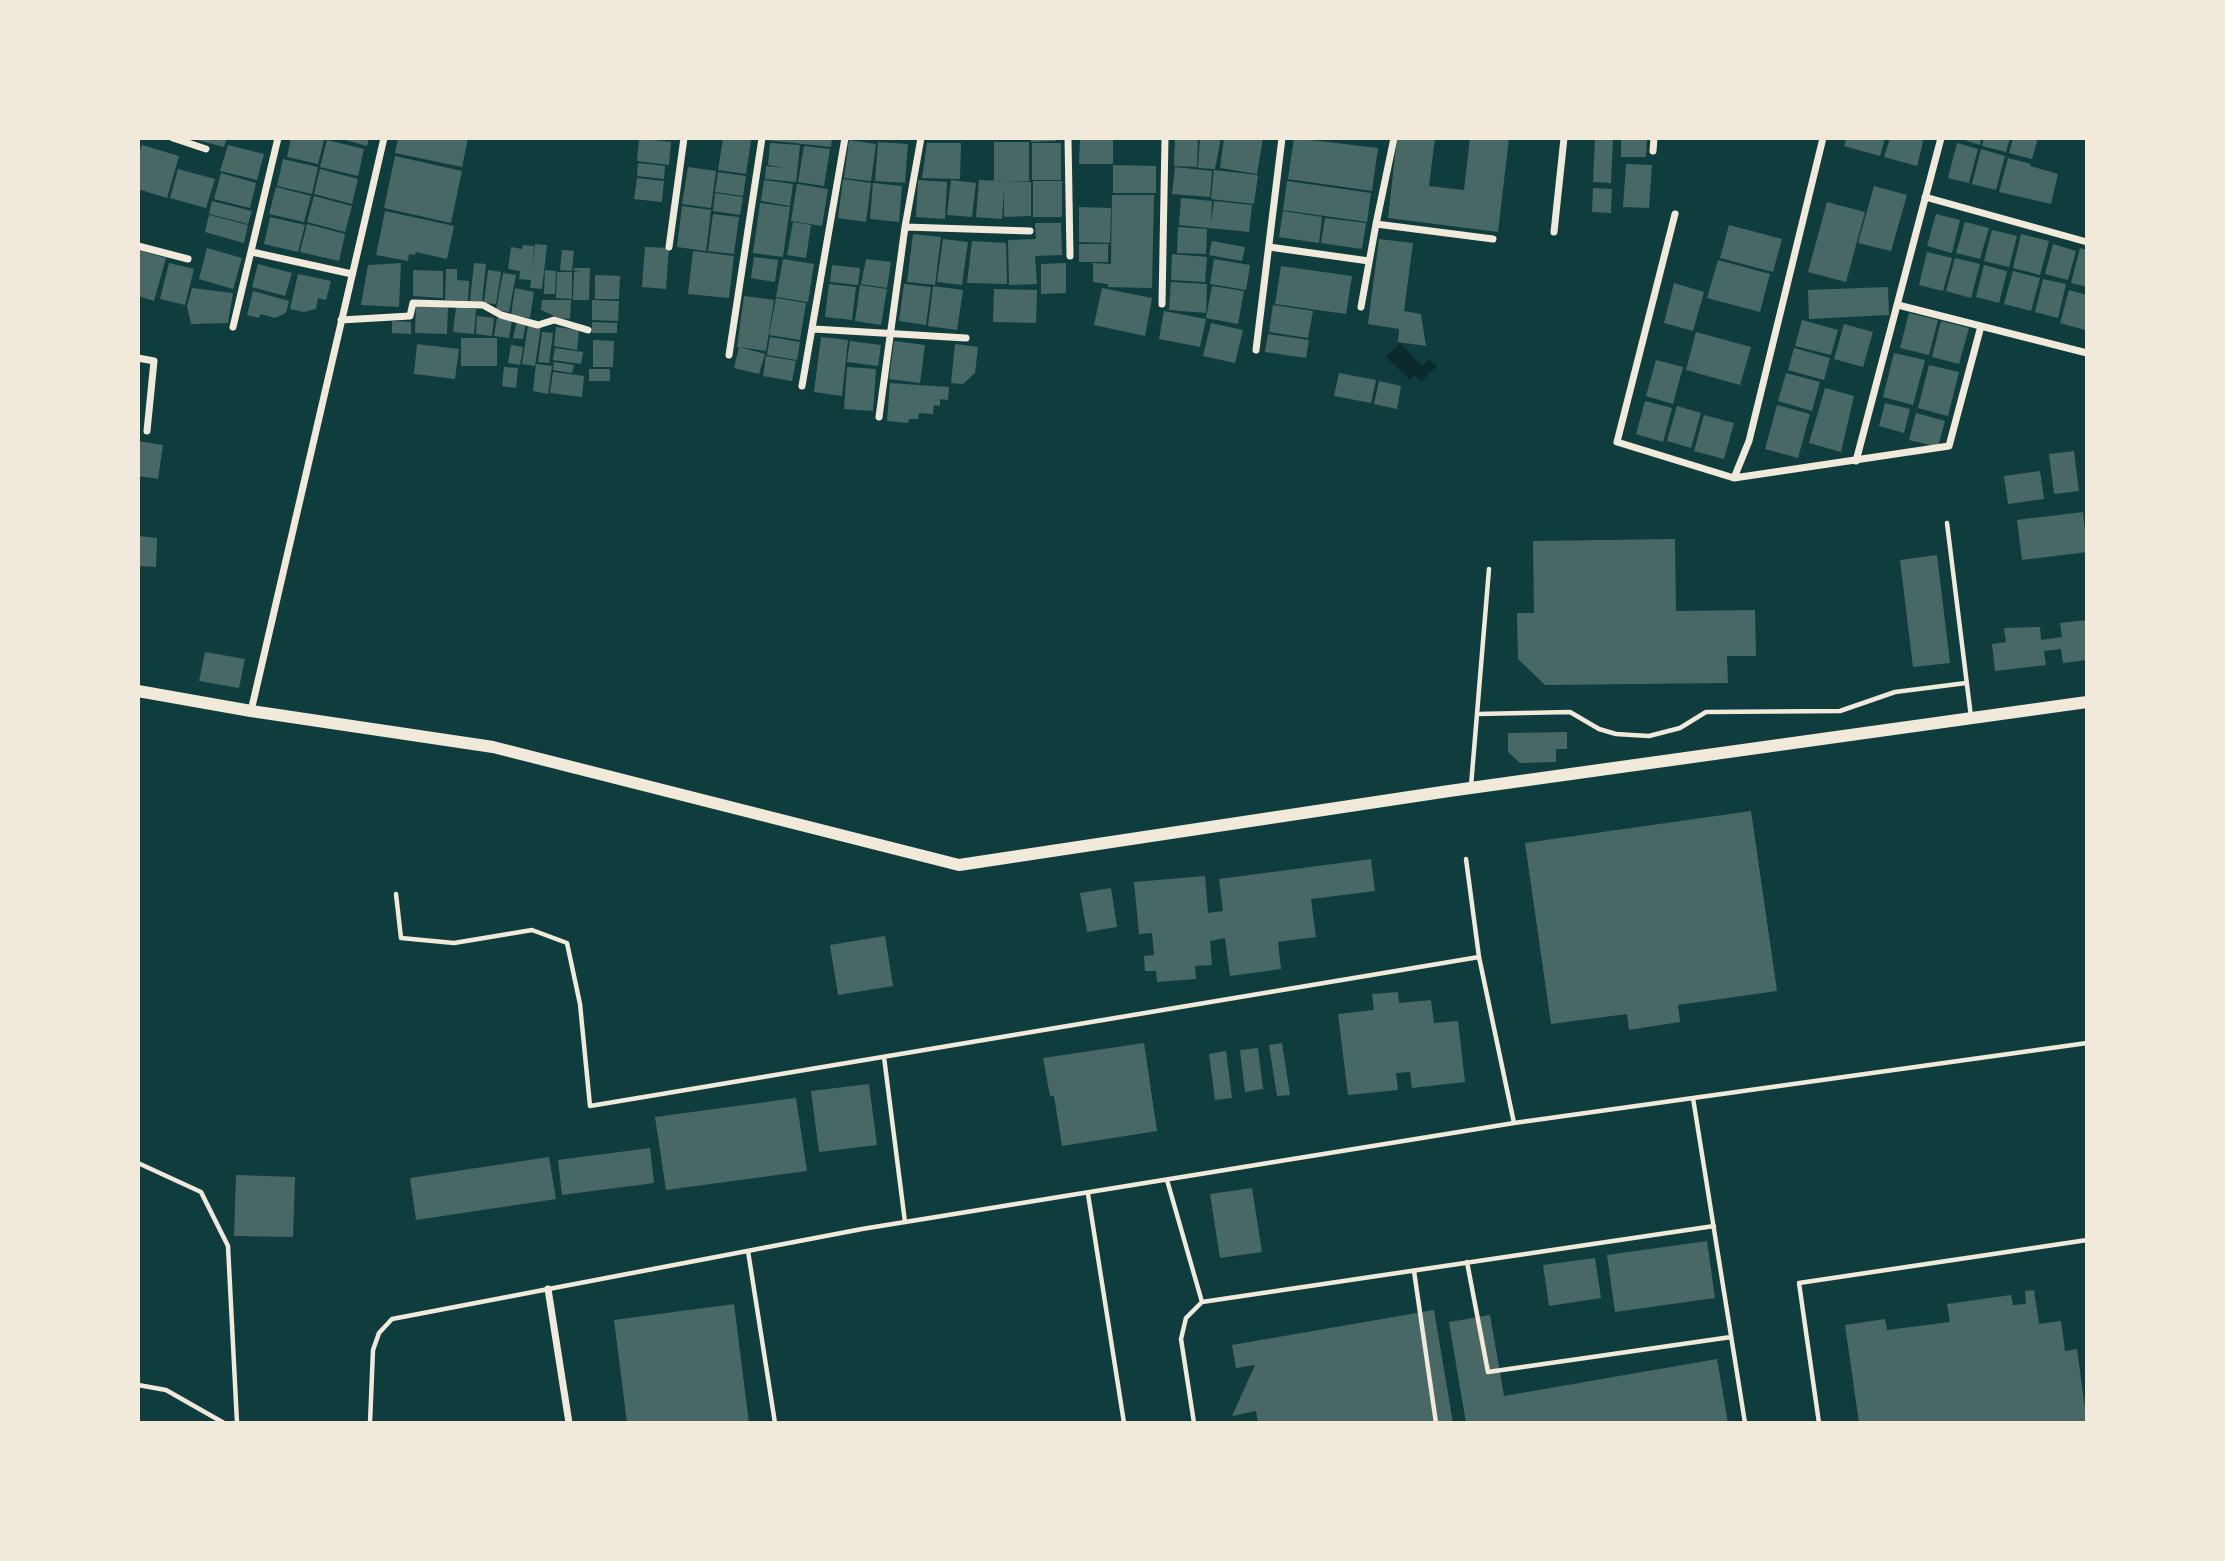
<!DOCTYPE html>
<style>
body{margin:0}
#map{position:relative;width:2225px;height:1561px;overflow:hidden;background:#0f3d3e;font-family:Rubik,sans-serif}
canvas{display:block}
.frame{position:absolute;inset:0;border:140px solid #f1e9da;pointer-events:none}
</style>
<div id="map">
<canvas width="2225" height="1561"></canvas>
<div class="frame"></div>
</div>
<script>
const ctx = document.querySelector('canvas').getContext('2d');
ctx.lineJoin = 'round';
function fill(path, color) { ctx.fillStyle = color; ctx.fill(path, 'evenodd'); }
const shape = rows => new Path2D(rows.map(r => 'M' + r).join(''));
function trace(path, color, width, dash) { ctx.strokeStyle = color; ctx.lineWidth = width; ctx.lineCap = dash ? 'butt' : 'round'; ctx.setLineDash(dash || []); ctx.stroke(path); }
fill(shape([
 [1400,343,1422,366,1429,359,1437,366,1421,382,1415,375,1410,380,1386,357]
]), '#0a2a2b');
fill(shape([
 [198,138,227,138,224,147,197,140],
 [291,138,324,140,318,164,287,157],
 [338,138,369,138,367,146],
 [398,138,468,138,462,167,395,153],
 [639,138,671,142,669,165,637,161],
 [723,138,751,140,746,174,718,170],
 [766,138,832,138,831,147,766,140],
 [1031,138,1056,138,1056,141,1031,142],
 [1080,138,1113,138,1113,164,1079,164],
 [1175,138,1198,138,1197,167,1174,166],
 [1200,138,1221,138,1215,169,1198,168],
 [1224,138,1263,138,1257,174,1220,168],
 [1294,138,1378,148,1372,191,1288,179],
 [1397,138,1435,138,1429,186,1464,190,1470,138,1509,138,1498,232,1388,218],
 [1595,138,1613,138,1611,183,1593,182],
 [1621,138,1647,138,1646,157,1621,157],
 [1846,138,1885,138,1880,156,1844,146],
 [1890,138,1924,138,1917,166,1884,157],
 [1958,138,1981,138,1980,145],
 [1984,138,2010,138,2006,152,1982,146],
 [2013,138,2038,138,2032,159,2009,153],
 [327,140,364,149,358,176,320,167],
 [849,140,876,144,871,181,844,178],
 [878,142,908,144,905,183,875,181],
 [994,142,1029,142,1029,181,994,181],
 [770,143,800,145,796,182,765,179,766,166,784,168,768,165],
 [927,143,961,143,960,179,922,178],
 [1032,143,1061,143,1061,180,1032,180],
 [1957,143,1978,149,1969,183,1948,178],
 [142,145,179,156,167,198,138,189,138,156],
 [228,145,264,154,257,180,220,171],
 [804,146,830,149,824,186,798,182],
 [1981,149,2005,156,1996,190,1972,184],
 [395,156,462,171,451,223,384,208],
 [2008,158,2031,164,2030,166,2058,174,2051,204,1999,192],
 [283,159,318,167,312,194,277,186],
 [638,163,665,166,664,179,637,176],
 [1626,164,1652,165,1649,208,1623,207],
 [1113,165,1156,166,1156,193,1113,193],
 [688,167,716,171,711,208,682,204],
 [1175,167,1212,171,1210,197,1172,194],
 [178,169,215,179,206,208,170,198],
 [320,169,358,179,352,204,314,194],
 [1214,170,1258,175,1254,204,1211,199],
 [718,172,746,176,743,196,715,192],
 [221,173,256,183,250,208,214,199],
 [637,178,664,181,662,202,634,199],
 [843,179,871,183,866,222,838,218],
 [764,180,793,184,790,206,761,201],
 [918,180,947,182,945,219,916,217],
 [951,180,976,183,972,217,947,215],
 [979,180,1031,182,1031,216,1004,217,1004,189,1002,219,976,217],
 [1033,181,1062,181,1062,217,1033,217],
 [1287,181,1371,193,1367,222,1283,210],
 [873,183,902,186,899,222,870,219],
 [797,184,828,189,822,226,791,221],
 [1874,186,1907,195,1891,251,1858,243],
 [276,187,311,196,304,222,269,214],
 [1593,188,1612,189,1611,213,1592,212],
 [715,193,743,197,740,215,713,211],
 [1112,195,1154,195,1152,288,1108,287,1108,284,1093,282,1093,263,1111,264],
 [314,196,352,206,345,232,307,222],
 [1181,198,1212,201,1211,224,1214,201,1252,205,1249,232,1179,225],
 [212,201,252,211,248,224,209,214],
 [1827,202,1865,212,1846,282,1808,272],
 [760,203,790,207,783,257,753,253],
 [682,206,711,210,706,251,677,247],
 [1079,207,1111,208,1110,243,1079,242],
 [385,211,454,226,447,259,416,252,415,255,409,254,408,261,376,255],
 [1283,211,1322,217,1319,243,1279,237],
 [713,214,739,217,734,254,708,251],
 [1936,214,1960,220,1952,253,1927,246],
 [209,215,248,225,244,243,205,232],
 [270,217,305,225,298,252,264,244],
 [1325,218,1366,223,1362,249,1321,243],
 [793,222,811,225,806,258,787,255],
 [1965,222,1989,228,1980,259,1956,253],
 [1035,223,1061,223,1062,255,1035,256,1037,284,1009,285,1008,240,1036,239],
 [307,224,345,234,339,261,300,252],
 [1729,225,1782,239,1773,272,1720,258],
 [1178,227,1207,229,1206,254,1177,253],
 [1992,230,2017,236,2009,267,1984,261],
 [913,234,941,237,935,285,907,282],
 [2021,234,2049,241,2040,275,2013,268],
 [943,239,968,242,962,285,937,282],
 [1379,239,1413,243,1404,311,1421,314,1426,346,1398,342,1399,329,1368,324],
 [972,241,1006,243,1007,284,967,283],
 [1212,241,1245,247,1242,261,1209,255],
 [535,244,547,245,542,289,530,288,531,280,519,279,520,271,508,269,511,247,522,249,523,245,534,246,532,270],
 [1079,244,1108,244,1108,262,1079,262],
 [2053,244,2076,251,2068,280,2045,274],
 [645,247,669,248,666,289,642,287],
 [207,248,242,258,233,289,199,279],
 [2080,248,2087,250,2087,287,2071,283],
 [138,250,166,258,154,301,138,296],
 [562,250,574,251,572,271,560,270],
 [693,251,734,256,729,298,688,294],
 [1927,252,1952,258,1943,291,1919,285],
 [1172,254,1207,257,1205,282,1171,280],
 [754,257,778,260,775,282,751,278],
 [1955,258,1980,264,1971,298,1946,291],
 [783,259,814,264,808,302,776,297],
 [866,259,891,262,887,288,861,284],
 [1214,259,1250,265,1246,290,1210,284],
 [1718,260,1770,274,1760,312,1707,298],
 [169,263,194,269,185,305,160,299],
 [401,263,399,307,361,305,368,265],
 [474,263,486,264,482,302,470,301],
 [1066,263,1066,293,1041,294,1041,264],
 [258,264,292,273,285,296,252,287],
 [832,265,860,268,858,285,830,282],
 [1984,265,2007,271,1999,303,1976,297],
 [1281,266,1352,276,1346,314,1275,304],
 [574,268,590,268,589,300,573,300,574,272,580,272,574,271],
 [446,269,457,269,457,280,469,281,468,301,445,300],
 [413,270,443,271,443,298,413,296],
 [488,270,501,272,496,304,484,303],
 [545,270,556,271,555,294,544,294],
 [2013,271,2040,278,2031,311,2004,304],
 [557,272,572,272,572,299,556,298],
 [503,273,516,275,509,312,496,310],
 [298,274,331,281,326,300,318,298,316,309,304,312,290,309],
 [595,275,620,276,619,299,595,299],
 [2043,279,2066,284,2058,318,2035,312],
 [1171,282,1207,284,1206,313,1169,310],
 [1674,283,1704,292,1693,331,1664,323],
 [829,284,856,287,852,320,825,317],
 [904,284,931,287,926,325,899,321],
 [860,285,887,289,881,325,855,321],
 [933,286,963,290,957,330,928,326],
 [1212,286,1244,291,1238,324,1206,318],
 [1888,287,1889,315,1809,319,1808,290],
 [192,288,233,293,228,323,191,324,187,306],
 [515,288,534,292,530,318,511,315],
 [1102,288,1152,298,1145,336,1094,325],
 [994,289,1037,290,1036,323,993,322],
 [2069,290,2087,295,2085,330,2060,323],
 [253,291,289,301,286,313,275,318,260,314,259,318,247,315],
 [744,296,774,300,766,351,739,347,765,354,759,374,734,368,739,347,737,347],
 [776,298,806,303,800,340,769,335],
 [542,300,571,300,570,319,559,318,541,310],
 [592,300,619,301,618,321,592,320],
 [1273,305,1313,311,1308,338,1269,332],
 [416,306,448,307,447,334,415,333],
 [456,307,476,309,474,334,453,332],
 [1164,311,1206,319,1200,347,1159,339],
 [1909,313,1938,320,1929,355,1900,348],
 [477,316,494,318,492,336,476,334],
 [497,318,512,320,509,338,494,336],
 [1802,320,1838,330,1831,355,1795,346],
 [392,321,411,322,411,334,392,333],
 [517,321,526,323,523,339,513,338],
 [1941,321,1969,328,1959,364,1932,357],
 [592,322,617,323,617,333,592,333],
 [1211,323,1243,330,1235,363,1203,356],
 [1844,324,1873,332,1863,367,1834,359],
 [528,325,541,326,535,366,522,364],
 [556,327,579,330,577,350,554,346],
 [542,332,553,333,549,363,538,362],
 [1696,332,1751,347,1740,385,1686,370],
 [1268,334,1309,340,1306,358,1265,352],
 [770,337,800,342,797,360,767,355],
 [821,337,848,340,842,396,814,392],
 [461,338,497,338,497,366,461,366],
 [593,340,614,341,613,367,593,367],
 [850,341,881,345,878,366,847,362],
 [894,341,925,345,920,383,889,379],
 [417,344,459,349,455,379,414,374],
 [955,344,978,347,975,373,963,384,951,383],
 [511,345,523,347,520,365,508,363],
 [555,348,583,352,581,364,553,360],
 [1794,348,1830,358,1824,380,1788,370],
 [1894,353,1925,360,1913,405,1883,397],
 [766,356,796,361,792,381,763,376],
 [1656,360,1683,367,1673,404,1646,396],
 [554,362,574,365,572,373,553,370],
 [536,364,552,366,548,394,533,391],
 [1929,365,1959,372,1948,416,1918,408],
 [504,367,518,368,516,388,502,386],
 [847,367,876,369,873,411,844,409],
 [589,369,610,369,610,381,589,381],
 [553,372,584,376,582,397,550,393],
 [1339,373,1376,380,1371,403,1334,396],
 [1786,373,1820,382,1812,411,1778,401],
 [1379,381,1401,386,1397,409,1374,404],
 [890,383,949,387,948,400,940,399,940,406,934,405,933,414,919,413,918,419,909,419,908,423,887,421],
 [1825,388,1854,396,1841,452,1809,443],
 [1645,401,1672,408,1663,442,1636,434],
 [1885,403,1910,409,1904,433,1879,426],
 [1777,405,1810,414,1798,458,1765,449],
 [1677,406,1701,413,1691,448,1667,441],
 [1916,413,1945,421,1938,447,1909,440],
 [1704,415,1734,423,1724,459,1694,451],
 [138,441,163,445,158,479,138,476],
 [2074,451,2079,491,2054,494,2049,454],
 [2040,471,2044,499,2008,504,2004,476],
 [2083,512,2087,552,2022,560,2017,520],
 [138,536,157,538,156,567,138,566],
 [1675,539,1676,611,1755,610,1756,656,1727,656,1728,683,1545,685,1518,659,1517,613,1534,613,1533,541],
 [1937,555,1950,663,1913,667,1900,560],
 [2087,620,2087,660,2063,663,2061,649,2044,651,2046,665,1995,671,1992,644,2006,642,2004,628,2040,627,2041,640,2062,637,2060,623],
 [205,652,245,659,239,688,199,681],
 [1567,732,1567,749,1556,749,1556,762,1520,763,1508,752,1508,733],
 [1751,811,1777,991,1678,1005,1680,1022,1629,1030,1627,1014,1551,1024,1525,843],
 [1371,859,1375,891,1311,899,1316,937,1278,942,1281,969,1230,976,1225,938,1210,941,1212,965,1195,966,1196,979,1157,982,1156,971,1145,971,1144,956,1154,955,1152,933,1139,934,1134,882,1205,876,1208,913,1223,911,1219,879],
 [1111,888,1117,927,1087,932,1080,893],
 [885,936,893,986,838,995,830,945],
 [1398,992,1399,1003,1431,1000,1434,1023,1458,1021,1465,1082,1412,1088,1410,1072,1396,1073,1398,1090,1348,1095,1338,1014,1374,1010,1372,994],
 [1144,1043,1157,1131,1062,1146,1054,1096,1050,1096,1043,1058],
 [1282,1043,1290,1095,1277,1096,1269,1045],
 [1258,1048,1263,1089,1245,1092,1240,1050],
 [1226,1051,1232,1098,1215,1100,1209,1054],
 [869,1084,877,1145,819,1152,811,1091],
 [796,1098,807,1171,666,1190,655,1117],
 [650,1148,654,1183,562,1195,558,1160],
 [549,1157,556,1199,416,1220,410,1178],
 [236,1175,295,1177,293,1237,234,1236],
 [1252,1188,1262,1252,1220,1258,1210,1194],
 [1707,1241,1715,1298,1615,1312,1607,1255],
 [1595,1258,1601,1298,1549,1306,1543,1265],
 [2034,1290,2039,1324,2061,1321,2065,1351,2077,1349,2087,1423,1859,1423,1845,1325,1885,1319,1887,1330,1950,1322,1947,1304,2011,1295,2013,1305,2026,1304,2025,1291],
 [734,1304,749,1423,627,1423,614,1320],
 [1434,1310,1453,1423,1258,1423,1256,1411,1232,1416,1255,1365,1236,1368,1232,1345],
 [1490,1315,1504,1396,1717,1359,1728,1423,1466,1423,1449,1322]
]), '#486865');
trace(shape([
 [1947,523,1971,717],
 [1489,569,1477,714,1570,712,1599,729,1616,734,1649,736,1680,728,1706,712,1840,711,1895,692,1966,683],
 [1471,786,1477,714],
 [1466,859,1479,957],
 [396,894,401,938,454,943,532,930,567,943,580,1004,590,1106,1479,957,1514,1123],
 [884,1057,905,1222],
 [1693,1098,1745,1423],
 [138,1163,201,1192,228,1246,237,1423],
 [1167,1180,1202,1302],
 [1088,1194,1124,1423],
 [748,1251,775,1423],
 [1467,1262,1488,1372,1731,1337],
 [1414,1271,1436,1423],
 [138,1385,166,1390,224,1423],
 [370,1423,373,1350,379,1333,392,1319,862,1229,1514,1123,2087,1043],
 [1194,1423,1181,1339,1186,1318,1202,1302,1714,1226],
 [1819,1423,1799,1283,2087,1240]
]), '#f1e9da', 4.5);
trace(shape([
 [173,138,206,149],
 [1068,138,1070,256],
 [1394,138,1376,224,1493,239],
 [1653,151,1654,138],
 [1925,197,2087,242],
 [1675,214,1617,442,1734,478,1949,446,1981,326],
 [905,227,1030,231],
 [1554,232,1564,138],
 [138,246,188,259],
 [669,247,684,138],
 [1269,247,1369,261],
 [252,252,352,274],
 [1162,304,1165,138],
 [1898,305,2087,353],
 [1361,307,1376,224],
 [341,320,410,316,413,303,483,305,501,315,538,325,554,320,588,330],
 [233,327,278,138],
 [814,329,966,338],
 [1256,350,1282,138],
 [729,355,762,138],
 [138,358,154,361,147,431],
 [802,386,845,138],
 [879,417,905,227,921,138],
 [1856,461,1941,138],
 [1734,478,1749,441,1823,138],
 [251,711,384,138],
 [548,1289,569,1423]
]), '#f1e9da', 7);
trace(shape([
 [138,691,251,711,493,747,959,865,1449,791,2087,702]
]), '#f1e9da', 12);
</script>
